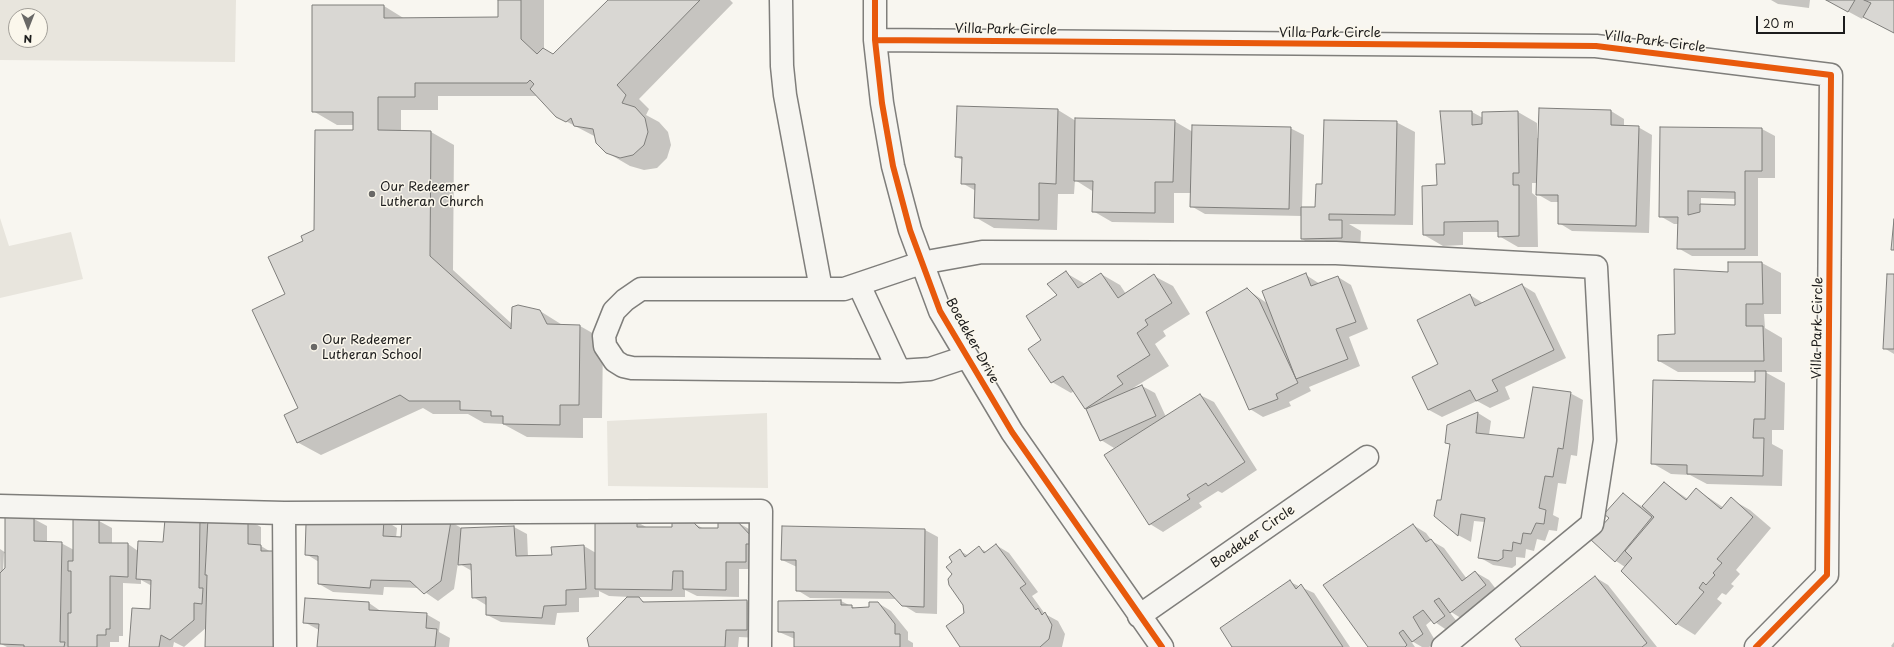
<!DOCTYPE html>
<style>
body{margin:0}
#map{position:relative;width:1894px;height:647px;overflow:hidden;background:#f8f6f0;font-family:"Playpen Sans",sans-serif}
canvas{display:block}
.north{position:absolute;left:8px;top:8px;width:40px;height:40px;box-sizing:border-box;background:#fbf7ec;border:1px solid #a29f99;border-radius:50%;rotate:180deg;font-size:11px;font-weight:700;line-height:16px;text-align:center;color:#1c1c1c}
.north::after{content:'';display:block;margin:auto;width:14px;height:18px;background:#696866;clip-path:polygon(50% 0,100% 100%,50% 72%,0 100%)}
.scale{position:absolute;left:1756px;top:16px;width:89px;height:18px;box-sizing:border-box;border:2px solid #1c1c1c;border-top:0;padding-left:5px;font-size:12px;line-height:14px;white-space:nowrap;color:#1c1c1c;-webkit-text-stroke:3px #fbf7ec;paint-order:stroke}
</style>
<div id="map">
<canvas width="1894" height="647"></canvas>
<div class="north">N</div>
<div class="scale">20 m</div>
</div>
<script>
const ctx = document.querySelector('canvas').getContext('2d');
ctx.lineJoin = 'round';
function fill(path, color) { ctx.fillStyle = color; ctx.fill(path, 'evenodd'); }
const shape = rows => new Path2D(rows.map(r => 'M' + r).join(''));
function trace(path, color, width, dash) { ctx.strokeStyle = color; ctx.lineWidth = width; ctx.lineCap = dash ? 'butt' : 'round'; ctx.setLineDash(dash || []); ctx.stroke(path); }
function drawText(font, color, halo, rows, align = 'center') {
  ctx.font = font + ' "Playpen Sans",sans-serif'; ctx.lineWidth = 3; ctx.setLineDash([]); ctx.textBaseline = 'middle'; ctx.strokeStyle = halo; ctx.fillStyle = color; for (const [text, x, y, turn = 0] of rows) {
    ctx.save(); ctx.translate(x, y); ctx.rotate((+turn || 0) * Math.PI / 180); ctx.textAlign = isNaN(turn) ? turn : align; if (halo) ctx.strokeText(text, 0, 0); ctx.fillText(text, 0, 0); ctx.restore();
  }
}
fill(shape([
 [0,0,236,0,235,62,0,60],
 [16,16,40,16,40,40,16,40],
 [0,218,9,246,71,232,83,279,0,298],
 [767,413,768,488,608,486,607,421]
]), '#e8e5dd');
fill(shape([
 [499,0,544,0,544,50,553,55,609,0,730,0,733,3,639,99,649,109,646,115,659,122,668,132,671,145,667,158,657,168,644,170,630,166,606,152,596,137,556,116,538,96,438,96,438,110,401,110,401,131,431,132,454,145,453,270,512,324,540,311,564,326,580,326,603,339,602,418,583,418,583,438,527,437,503,424,484,423,468,414,433,414,423,408,321,455,297,442,299,409,286,295,305,241,315,231,354,131,354,125,337,125,313,111,384,6,405,19,499,18],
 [1771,0,1810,0,1809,8,1778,4],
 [1827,0,1894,0,1894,33,1864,16,1862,19],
 [1540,109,1611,111,1624,119,1624,127,1638,127,1652,135,1649,233,1572,231,1559,223,1559,202,1551,202,1537,194,1538,183,1532,183,1532,193,1537,197,1538,247,1518,247,1499,236,1499,232,1463,232,1463,245,1443,246,1424,235,1446,165,1472,112,1483,118,1483,113,1518,112,1537,123,1537,138,1539,138],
 [1058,110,1076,121,1174,121,1193,132,1290,128,1304,135,1302,208,1316,208,1323,185,1396,122,1415,132,1413,225,1349,224,1361,231,1360,249,1320,250,1302,239,1302,216,1205,214,1191,206,1192,193,1174,193,1174,223,1112,222,1093,211,1094,192,1075,180,1074,194,1058,194,1057,230,994,228,975,217,976,191,962,183,963,160,956,157],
 [1661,128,1762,129,1775,136,1775,178,1758,178,1758,256,1692,256,1678,248,1679,224,1674,224,1660,216],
 [1701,198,1736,199,1736,206,1701,205],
 [1729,263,1762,263,1781,273,1781,314,1764,314,1765,328,1782,338,1782,372,1765,372,1785,383,1784,430,1772,430,1772,444,1783,450,1782,486,1707,484,1690,475,1671,474,1652,463,1756,383,1756,372,1678,372,1659,361,1676,335,1729,273],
 [1066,273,1085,284,1101,274,1120,285,1126,294,1154,276,1173,286,1190,314,1163,331,1166,336,1155,344,1169,366,1133,388,1142,386,1155,393,1166,417,1200,395,1214,402,1257,470,1222,493,1218,491,1199,503,1202,507,1163,532,1150,524,1121,444,1114,448,1101,440,1087,409,1074,391,1071,393,1052,382,1030,349,1043,340],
 [1306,275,1320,284,1338,277,1351,285,1368,329,1349,337,1360,366,1309,387,1311,391,1289,402,1291,406,1263,417,1250,409,1247,289,1268,304],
 [1894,275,1894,354,1884,348],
 [1522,285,1535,293,1566,358,1505,387,1510,399,1490,408,1477,401,1442,417,1429,410,1413,378,1440,365,1470,295,1483,303],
 [1570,393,1583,400,1577,456,1571,455,1566,484,1558,483,1553,515,1559,518,1557,531,1549,530,1545,541,1537,539,1534,551,1526,549,1525,558,1516,557,1516,565,1512,568,1493,565,1479,557,1485,522,1474,521,1471,542,1458,535,1435,516,1442,502,1451,445,1446,442,1478,413,1491,421,1489,435,1525,439],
 [1664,483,1688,499,1696,489,1724,508,1731,499,1750,510,1771,528,1736,570,1740,574,1731,584,1734,586,1726,595,1722,593,1717,599,1722,603,1695,635,1677,624,1622,571,1625,567,1616,561,1591,539,1610,518,1623,495,1643,507],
 [34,519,47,526,47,543,61,543,74,550,99,521,112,528,112,544,128,544,138,551,164,543,200,520,209,525,248,520,261,527,261,546,271,552,206,647,207,627,184,647,174,642,173,647,130,647,151,610,152,586,141,580,141,584,123,583,123,636,119,636,119,642,110,642,110,647,7,647,1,644,0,549,6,553],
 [4,553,6,554,6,568,3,571],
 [384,520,397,528,396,538,402,538,451,522,463,529,514,527,527,534,528,557,553,556,584,546,596,553,637,522,648,528,673,528,690,521,704,529,719,529,735,521,749,529,765,545,759,569,739,569,739,597,697,596,685,590,685,597,636,597,646,603,747,601,760,609,760,638,739,637,738,647,590,647,588,639,629,597,609,596,599,591,599,597,579,598,579,612,557,613,555,625,501,622,487,615,486,605,473,597,472,571,458,563,454,589,438,601,419,588,384,587,383,595,333,592,319,584,319,562,306,554],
 [1413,525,1426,533,1432,541,1444,548,1467,579,1475,572,1489,580,1499,593,1464,620,1448,610,1458,623,1448,631,1432,620,1426,625,1436,642,1429,647,1422,647,1410,640,1415,647,1370,647],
 [783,527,925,530,938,537,937,614,916,613,903,605,897,599,810,598,797,590,797,567,782,560],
 [996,545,1009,553,1038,592,1032,596,1045,614,1058,621,1065,634,1062,647,961,647,964,604,953,574,954,562,960,551,969,556,979,548,987,552],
 [1595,577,1608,585,1657,647,1523,647],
 [1290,582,1314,593,1350,647,1233,647],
 [841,601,857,609,870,608,878,603,891,611,908,632,908,640,913,643,913,647,795,647,795,639,779,632],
 [369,603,382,612,426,614,440,622,439,632,450,638,449,647,318,647,319,630,304,622],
 [1894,642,1894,647,1892,647,1891,646]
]), '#0003');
const building = shape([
 [498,0,521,0,521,39,537,54,543,48,553,54,608,0,700,0,617,85,626,95,622,103,635,107,645,118,648,132,644,145,633,155,620,158,606,153,596,143,593,129,574,126,571,118,566,122,556,117,530,89,534,84,530,80,527,83,415,83,415,97,378,97,378,130,431,131,430,256,511,329,512,307,518,305,540,310,547,324,580,325,579,405,560,405,560,425,503,424,503,416,491,416,491,411,460,410,460,401,409,401,400,395,297,443,284,415,298,408,252,310,285,294,268,257,303,241,301,236,314,230,315,130,353,130,353,112,312,112,312,5,384,5,384,18,498,17,498,0],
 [1826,0,1855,0,1848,12,1826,0],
 [1864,0,1894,0,1894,33,1863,17,1871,3,1864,0],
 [957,106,1058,109,1056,184,1039,183,1039,220,974,218,975,184,961,184,962,157,955,157,957,106],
 [1539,108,1611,110,1611,125,1639,126,1636,226,1558,224,1558,195,1536,195,1539,108],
 [1440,111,1472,111,1472,125,1482,124,1482,112,1518,111,1519,173,1513,173,1513,185,1519,185,1519,236,1498,237,1498,221,1444,222,1444,235,1423,235,1422,186,1437,185,1436,164,1445,164,1440,111],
 [1075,118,1175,120,1173,182,1155,182,1155,213,1092,212,1093,181,1074,181,1075,118],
 [1324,120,1397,121,1395,215,1329,214,1329,220,1342,220,1342,238,1301,239,1301,207,1315,207,1316,184,1322,184,1324,120],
 [1192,125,1291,127,1289,209,1190,207,1192,125],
 [1660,127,1762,128,1762,171,1745,171,1745,249,1677,249,1678,217,1659,217,1660,127],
 [1688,191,1735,192,1735,205,1700,204,1700,212,1688,215,1688,191],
 [1894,219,1894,250,1891,250,1894,219],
 [1728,262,1762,262,1763,304,1746,304,1746,326,1763,326,1764,361,1658,361,1658,335,1675,334,1674,269,1728,272,1728,262],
 [1066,271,1078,288,1101,273,1118,298,1154,274,1172,303,1145,320,1148,325,1137,333,1150,355,1117,376,1123,384,1085,409,1063,376,1051,383,1028,349,1041,340,1026,316,1057,295,1047,284,1066,271],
 [1306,273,1311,286,1338,276,1356,322,1336,329,1348,359,1296,379,1262,291,1306,273],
 [1887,274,1894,274,1894,349,1883,349,1887,274],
 [1522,284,1554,350,1492,380,1498,391,1476,401,1470,390,1428,410,1412,377,1438,364,1417,320,1470,294,1475,306,1522,284],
 [1247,288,1259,300,1298,383,1276,394,1278,399,1249,410,1206,312,1247,288],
 [1755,371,1766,371,1765,419,1754,419,1753,438,1764,438,1763,476,1687,474,1687,465,1651,464,1653,380,1755,382,1755,371],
 [1142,385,1156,416,1100,441,1086,409,1142,385],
 [1533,387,1571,392,1563,449,1558,448,1553,477,1545,476,1539,508,1546,510,1544,524,1536,523,1531,534,1523,533,1521,544,1513,542,1512,551,1503,550,1503,558,1498,561,1478,558,1485,518,1461,514,1458,536,1434,516,1437,500,1441,500,1450,444,1445,443,1447,425,1478,412,1476,433,1524,438,1533,387],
 [1200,394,1245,462,1208,486,1206,483,1187,495,1190,499,1149,525,1104,455,1200,394],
 [1664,482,1686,500,1696,488,1721,509,1731,497,1753,517,1717,559,1722,563,1713,573,1715,575,1706,585,1703,582,1699,588,1704,592,1676,625,1621,571,1632,558,1625,551,1654,517,1642,506,1664,482],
 [1623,493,1652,517,1615,562,1590,539,1609,518,1604,514,1623,493],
 [5,517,34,518,34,541,62,542,60,642,65,642,64,647,24,647,24,645,0,644,0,573,5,568,5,517],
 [208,518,248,519,248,544,261,545,261,551,276,551,274,647,205,647,207,575,205,575,208,518],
 [317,518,384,519,383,536,401,537,402,518,451,521,441,581,424,594,410,581,371,580,370,588,318,584,318,556,305,555,306,524,317,518],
 [73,519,99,520,99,543,128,543,128,577,110,576,110,629,106,629,106,635,97,635,97,647,68,647,68,613,71,613,71,571,68,571,68,561,73,561,73,519],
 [165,519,200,519,199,588,203,588,202,604,194,603,194,620,170,640,161,635,159,647,129,647,132,608,150,609,151,580,136,579,138,541,163,542,165,519],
 [672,520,691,520,699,528,718,528,718,521,736,520,752,537,752,544,746,544,746,562,726,562,726,590,683,589,683,571,673,571,672,590,595,589,595,521,637,521,637,527,672,527,672,520],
 [1413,524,1426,542,1431,539,1462,581,1475,571,1486,585,1450,613,1439,598,1434,601,1445,616,1434,624,1423,610,1413,617,1423,634,1412,642,1403,630,1399,633,1407,645,1405,647,1368,647,1323,585,1413,524],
 [514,526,516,556,552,555,551,547,584,545,586,589,566,590,566,605,544,606,542,618,486,615,486,597,472,598,471,564,458,565,461,528,514,526],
 [782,526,925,529,924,607,902,606,889,592,796,591,796,560,781,560,782,526],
 [996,544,1026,584,1020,588,1036,610,1038,608,1042,615,1045,612,1052,625,1049,639,1040,647,960,647,946,626,964,613,963,605,949,585,948,579,952,574,946,567,952,562,949,557,960,549,965,557,979,546,984,553,996,544],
 [1595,576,1647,643,1642,647,1521,647,1515,639,1595,576],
 [1290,580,1296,589,1301,584,1343,647,1232,647,1220,628,1290,580],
 [627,597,639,597,643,602,747,600,747,630,726,630,725,647,589,647,587,638,627,597],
 [305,598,369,602,369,610,427,613,426,628,437,629,435,647,317,647,319,624,303,623,305,598],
 [841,600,841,605,852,605,852,608,869,607,869,602,878,602,895,624,895,634,900,634,900,647,794,647,794,632,778,632,778,601,841,600]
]);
fill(building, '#d9d7d3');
trace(building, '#7f7e7b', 1);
const minor = shape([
 [781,0,782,66,785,95,821,289],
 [875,0,875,40,882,103,893,166,910,230,940,311,1012,432,1162,647],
 [875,40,1596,46,1831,75,1827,575,1756,647],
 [859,285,899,371],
 [966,357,930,369,899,371,632,368,623,366,615,361,605,346,604,336,614,311,625,300,641,289,844,289,921,263,982,252,1336,253,1596,267,1605,440,1592,524,1443,647],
 [0,506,284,513,761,511,760,647],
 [284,513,285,647],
 [1139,616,1367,457]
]);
trace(minor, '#7f7e7b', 25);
trace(minor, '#f6f5f1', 22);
trace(shape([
 [875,0,875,40,882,103,893,166,910,230,940,311,1012,432,1162,647],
 [875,40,1596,46,1831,75,1827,575,1756,647]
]), '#e8590c', 6);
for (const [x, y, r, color] of [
 [372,194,4,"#696866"],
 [314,347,4,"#696866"]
]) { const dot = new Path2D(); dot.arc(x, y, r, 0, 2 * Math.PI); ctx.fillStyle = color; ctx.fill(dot); trace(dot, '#fbf7ec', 1.5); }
drawText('13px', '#1c1c1c', '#fbf7ec', [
 ["Villa Park Circle",1006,30,1],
 ["Villa Park Circle",1330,33],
 ["Villa Park Circle",1655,42,7],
 ["Villa Park Circle",1818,328,-89],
 ["Boedeker Drive",972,341,61],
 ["Boedeker Circle",1253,537,-35]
]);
drawText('13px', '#1c1c1c', '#fbf7ec', [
 ["Our Redeemer",380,187],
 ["Lutheran Church",380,202],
 ["Our Redeemer",322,340],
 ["Lutheran School",322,355]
], 'left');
</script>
